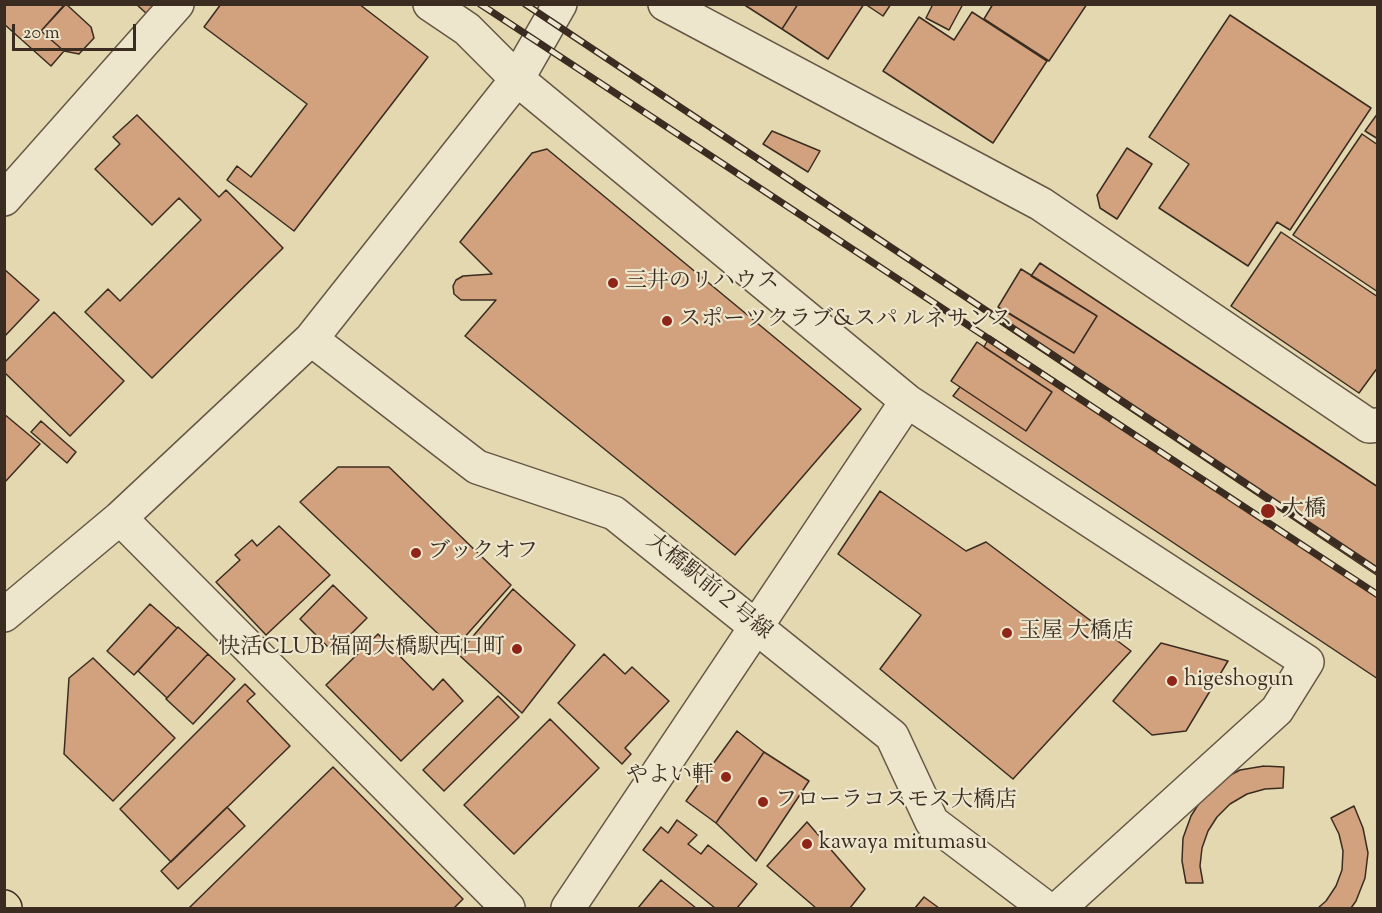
<!DOCTYPE html>
<meta charset="utf-8">
<style>
body{margin:0}
#map{position:relative;width:1382px;height:913px;overflow:hidden;background:#e4d8b0;font-family:"Sorts Mill Goudy",serif}
canvas{display:block}
.frame{position:absolute;inset:0;border:6px solid #3b2c21;pointer-events:none}
.scale{position:absolute;left:12px;top:24px;width:124px;height:27px;box-sizing:border-box;border:3px solid #3b2c21;border-top:0;padding-left:8px;font-size:18px;line-height:21px;white-space:nowrap;color:#3b2c21;-webkit-text-stroke:4px #ede6cc;paint-order:stroke}
</style>
<div id="map">
<canvas width="1382" height="913"></canvas>
<div class="frame"></div>
<div class="scale">20 m</div>
</div>
<script>
const ctx = document.querySelector('canvas').getContext('2d');
ctx.lineJoin = 'round';
function fill(path, color) { ctx.fillStyle = color; ctx.fill(path, 'evenodd'); }
const shape = rows => new Path2D(rows.map(r => 'M' + r).join(''));
function trace(path, color, width, dash) { ctx.strokeStyle = color; ctx.lineWidth = width; ctx.lineCap = dash ? 'butt' : 'round'; ctx.setLineDash(dash || []); ctx.stroke(path); }
function drawText(font, color, halo, rows, align = 'center') {
  ctx.font = font + ' "Sorts Mill Goudy","Noto Serif JP",serif'; ctx.lineWidth = 4.5; ctx.setLineDash([]); ctx.textBaseline = 'middle'; ctx.strokeStyle = halo; ctx.fillStyle = color; for (const [text, x, y, turn = 0] of rows) {
    ctx.save(); ctx.translate(x, y); ctx.rotate((+turn || 0) * Math.PI / 180); ctx.textAlign = isNaN(turn) ? turn : align; if (halo) ctx.strokeText(text, 0, 0); ctx.fillText(text, 0, 0); ctx.restore();
  }
}
const building = shape([
 [4,4,65,4,41,31,64,51,51,66,4,24,4,4],
 [66,4,91,27,94,38,79,54,64,51,41,31,66,4],
 [136,4,155,4,147,14,136,4],
 [221,4,359,4,428,57,294,231,227,180,237,166,251,177,307,104,204,27,221,4],
 [743,4,798,4,782,29,743,4],
 [798,4,864,4,828,59,782,29,798,4],
 [865,4,891,4,883,16,865,4],
 [933,4,963,4,949,30,926,18,933,4],
 [993,4,1087,4,1049,61,984,19,993,4],
 [972,12,1047,61,993,143,883,71,919,17,954,40,972,12],
 [1230,15,1371,108,1290,230,1277,222,1248,266,1159,208,1189,164,1149,137,1230,15],
 [1378,113,1378,139,1365,131,1378,113],
 [137,115,219,197,226,190,283,248,152,378,85,312,108,289,120,301,201,220,179,198,152,225,95,169,120,144,113,137,137,115],
 [772,131,820,151,808,172,763,144,772,131],
 [1362,134,1378,145,1378,292,1293,235,1362,134],
 [1127,148,1152,164,1117,219,1100,208,1097,195,1127,148],
 [547,149,861,409,735,555,465,336,496,300,461,300,454,294,453,286,456,280,463,276,492,274,460,242,532,153,547,149],
 [1281,232,1378,297,1378,367,1359,393,1231,306,1281,232],
 [1040,263,1378,487,1378,576,999,323,1007,312,1074,353,1097,316,1031,276,1040,263],
 [4,269,39,300,4,337,4,269],
 [1021,269,1097,316,1074,353,998,307,1021,269],
 [54,312,124,381,70,436,4,372,4,363,54,312],
 [990,336,1378,594,1378,679,953,396,960,387,1026,431,1052,392,984,347,990,336],
 [977,342,1052,392,1026,431,951,381,977,342],
 [4,414,40,444,4,483,4,414],
 [41,421,76,452,67,463,31,432,41,421],
 [338,467,389,467,511,585,454,649,300,502,338,467],
 [880,491,966,551,986,542,1131,651,1013,779,880,669,921,615,838,554,880,491],
 [279,526,330,575,266,635,216,582,240,560,235,555,252,540,257,546,279,526],
 [333,585,367,618,333,652,300,619,333,585],
 [513,589,575,645,522,713,458,654,513,589],
 [150,604,177,628,134,675,107,651,150,604],
 [178,627,208,654,167,698,138,671,178,627],
 [378,634,433,690,443,679,463,701,401,761,326,685,378,634],
 [1161,643,1228,661,1186,731,1152,735,1113,701,1161,643],
 [208,654,235,679,193,724,166,699,208,654],
 [604,654,625,674,632,667,669,701,625,748,631,754,622,764,558,703,604,654],
 [93,658,175,738,113,801,64,754,69,678,93,658],
 [245,684,255,694,247,701,290,746,171,862,120,809,245,684],
 [498,696,519,717,444,791,423,770,498,696],
 [550,719,599,768,514,854,464,805,550,719],
 [737,731,764,752,716,823,686,801,737,731],
 [764,752,809,781,756,861,716,823,764,752],
 [1264,766,1284,767,1283,788,1265,789,1247,794,1230,804,1217,817,1208,831,1202,848,1200,866,1203,883,1186,883,1182,861,1183,838,1191,816,1203,797,1219,781,1240,770,1264,766],
 [333,767,463,899,454,908,189,908,333,767],
 [1354,806,1363,828,1368,853,1365,878,1356,901,1351,908,1318,908,1326,901,1336,886,1342,870,1343,851,1339,834,1331,818,1354,806],
 [227,807,245,826,178,889,161,871,227,807],
 [677,820,697,835,688,844,701,854,708,845,757,884,737,908,715,908,643,850,661,827,668,833,677,820],
 [807,822,865,889,850,908,816,908,767,866,807,822],
 [661,880,696,908,638,908,661,880],
 [924,897,939,908,915,908,924,897]
]);
fill(building, '#d1a27d');
trace(building, '#3b2c21', 1.5);
const minor = shape([
 [430,4,467,29,517,79,907,401,1307,662,1277,710,1059,908],
 [665,4,1041,204,1369,426,1378,425],
 [4,199,177,4],
 [311,339,477,467,614,513,892,736,932,822,1046,908],
 [120,518,508,908],
 [4,615,120,518,311,339,517,79,560,4],
 [568,908,907,401]
]);
const major = shape([
 [4,907,5,908]
]);
trace(minor, '#655745', 36);
trace(major, '#3b2c21', 36);
trace(minor, '#ede6cc', 33);
trace(major, '#e4d8b0', 33);
const rail = shape([
 [480,4,1378,595],
 [525,4,1378,571]
]);
trace(rail, '#3b2c21', 7);
trace(rail, '#ede6cc', 4.5, [14]);
for (const [x, y, r, color] of [
 [613,283,6,"#8f2418"],
 [667,321,6,"#8f2418"],
 [1268,511,8,"#8f2418"],
 [416,553,6,"#8f2418"],
 [1007,633,6,"#8f2418"],
 [517,649,6,"#8f2418"],
 [1172,681,6,"#8f2418"],
 [726,777,6,"#8f2418"],
 [763,802,6,"#8f2418"],
 [807,844,6,"#8f2418"]
]) { const dot = new Path2D(); dot.arc(x, y, r, 0, 2 * Math.PI); ctx.fillStyle = color; ctx.fill(dot); trace(dot, '#ede6cc', 2); }
drawText('22px', '#3b2c21', '#ede6cc', [
 ["三井のリハウス",625,283],
 ["スポーツクラブ&スパ ルネサンス",679,321],
 ["大橋",1282,511],
 ["ブックオフ",428,553],
 ["玉屋 大橋店",1019,633],
 ["快活CLUB 福岡大橋駅西口町",505,649,"right"],
 ["higeshogun",1184,681],
 ["やよい軒",714,777,"right"],
 ["フローラコスモス大橋店",775,802],
 ["kawaya mitumasu",819,844]
], 'left');
drawText('22px', '#3b2c21', '#ede6cc', [
 ["大橋駅前２号線",708,588,39]
]);
</script>
